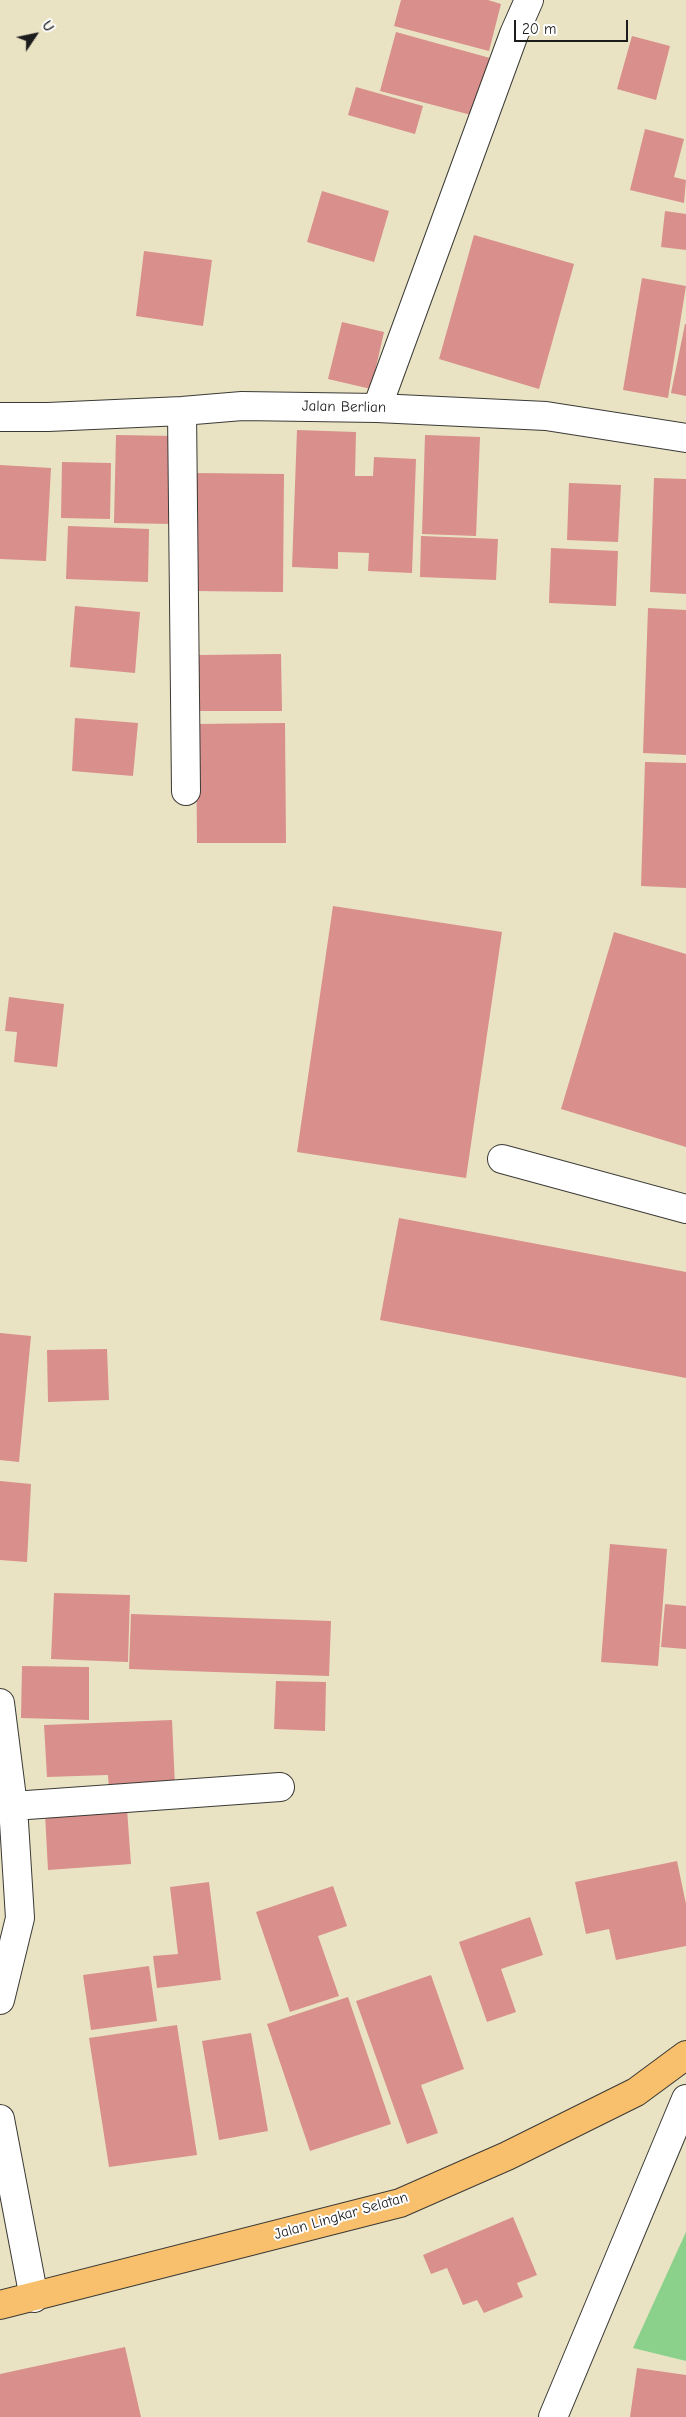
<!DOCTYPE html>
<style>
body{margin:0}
#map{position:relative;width:686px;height:2417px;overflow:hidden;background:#e9e3c4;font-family:"Comic Neue",sans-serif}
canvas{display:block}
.north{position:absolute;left:10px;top:10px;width:50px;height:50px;-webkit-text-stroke:4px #fff;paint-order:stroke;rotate:56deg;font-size:14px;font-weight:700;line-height:20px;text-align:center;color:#1c1c1c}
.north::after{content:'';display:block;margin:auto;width:18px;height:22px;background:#1c1c1c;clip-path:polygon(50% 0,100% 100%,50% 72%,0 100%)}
.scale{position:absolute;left:514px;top:20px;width:114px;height:22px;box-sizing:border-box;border:2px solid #1c1c1c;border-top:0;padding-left:6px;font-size:15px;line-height:18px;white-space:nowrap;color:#1c1c1c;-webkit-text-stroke:4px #fff;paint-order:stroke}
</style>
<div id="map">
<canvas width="686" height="2417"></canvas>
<div class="north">U</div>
<div class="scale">20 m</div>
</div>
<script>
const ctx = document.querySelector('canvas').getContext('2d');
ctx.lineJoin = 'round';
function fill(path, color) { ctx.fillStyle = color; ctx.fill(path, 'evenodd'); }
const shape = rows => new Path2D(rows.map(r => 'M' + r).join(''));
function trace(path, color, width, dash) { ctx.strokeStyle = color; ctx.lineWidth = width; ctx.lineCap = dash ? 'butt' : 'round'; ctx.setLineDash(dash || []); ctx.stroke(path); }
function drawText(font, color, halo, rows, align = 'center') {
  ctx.font = font + ' "Comic Neue",sans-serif'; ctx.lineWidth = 4; ctx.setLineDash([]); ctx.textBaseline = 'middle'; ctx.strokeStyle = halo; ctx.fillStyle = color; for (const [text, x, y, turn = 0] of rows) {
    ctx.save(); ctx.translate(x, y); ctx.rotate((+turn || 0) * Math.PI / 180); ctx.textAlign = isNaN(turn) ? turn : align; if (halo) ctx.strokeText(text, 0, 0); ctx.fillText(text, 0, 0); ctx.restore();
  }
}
fill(shape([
 [686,2232,686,2361,633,2348]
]), '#8bd18b');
fill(shape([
 [401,0,488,0,501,4,489,51,394,26],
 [396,32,490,58,475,116,380,91],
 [632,36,670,46,656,100,617,89],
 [356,87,423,106,415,134,348,115],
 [645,129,684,139,674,177,686,180,684,203,630,190],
 [322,191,389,211,374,262,307,242],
 [665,211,686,214,686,250,661,247],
 [474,235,574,264,539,389,439,359],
 [144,251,212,260,203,326,136,316],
 [642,278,686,286,668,398,623,390],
 [342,322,384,332,371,389,328,379],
 [685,324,686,324,686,396,671,393],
 [297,430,356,432,355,476,373,476,374,457,416,459,412,573,368,571,369,553,338,552,338,569,292,567],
 [116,435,175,436,173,524,114,523],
 [425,435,480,437,476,536,422,534],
 [62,462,111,463,110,519,61,518],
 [0,465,51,468,46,561,0,559],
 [196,473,284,474,283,592,194,591],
 [654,478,686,479,686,594,650,592],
 [569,483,621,485,618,542,567,540],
 [68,526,149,529,148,582,66,579],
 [421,536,498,539,496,580,420,577],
 [551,548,618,551,616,606,549,603],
 [75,606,140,612,135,673,70,667],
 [648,608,686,610,686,755,643,753],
 [281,654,282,711,199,711,199,655],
 [75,718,138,723,133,776,72,771],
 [285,723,286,843,197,843,196,724],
 [645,762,686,763,686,888,641,886],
 [333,906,502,932,466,1178,297,1152],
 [614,932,686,954,686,1147,561,1109],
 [9,997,64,1004,57,1067,14,1062,17,1032,5,1031],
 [399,1218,686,1272,686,1378,380,1320],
 [0,1333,31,1336,19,1462,0,1460],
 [107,1349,109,1400,48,1402,47,1350],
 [0,1481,31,1484,27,1562,0,1560],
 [610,1544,667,1549,658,1666,601,1662],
 [54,1593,130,1595,128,1662,51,1659],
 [665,1604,686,1606,686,1649,661,1647],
 [131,1614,331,1621,329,1676,129,1669],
 [22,1666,89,1667,89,1720,21,1718],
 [276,1681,326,1682,325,1731,274,1729],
 [172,1720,175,1786,109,1789,108,1775,47,1777,44,1725],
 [127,1809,131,1864,48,1870,45,1814],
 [677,1861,686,1904,686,1946,616,1960,609,1929,586,1934,575,1882],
 [209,1882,221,1980,157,1988,153,1956,178,1954,170,1887],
 [333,1886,347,1926,318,1936,339,1996,290,2012,256,1912],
 [530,1917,543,1955,501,1969,516,2012,487,2022,459,1942],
 [149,1966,157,2021,91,2030,83,1975],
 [431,1975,464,2069,421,2085,438,2133,407,2144,356,2001],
 [348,1997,391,2124,310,2151,267,2024],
 [177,2025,197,2155,109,2167,89,2038],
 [251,2033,268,2131,219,2140,202,2041],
 [513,2217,537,2275,517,2283,523,2297,484,2313,477,2300,463,2305,447,2268,431,2274,423,2255],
 [125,2347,141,2417,0,2417,0,2374],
 [637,2368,686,2375,686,2417,630,2417]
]), '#d98f8b');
const minor = shape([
 [377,408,514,34,529,0],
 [182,411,186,791],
 [0,417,48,417,182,411,242,406,377,408,546,416,686,438],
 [502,1159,686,1209],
 [0,1703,13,1806,20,1918,0,2000],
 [13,1806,280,1787],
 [0,2119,34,2298],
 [553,2417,686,2099]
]);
const highway = shape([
 [0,2305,400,2203,507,2156,636,2092,686,2055]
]);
trace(minor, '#3b3a35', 30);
trace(highway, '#3b3a35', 30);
trace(minor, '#fff', 28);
trace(highway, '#f8bf6c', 28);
drawText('15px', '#1c1c1c', '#fff', [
 ["Jalan Berlian",344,407,1],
 ["Jalan Lingkar Selatan",341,2216,-16]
]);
</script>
